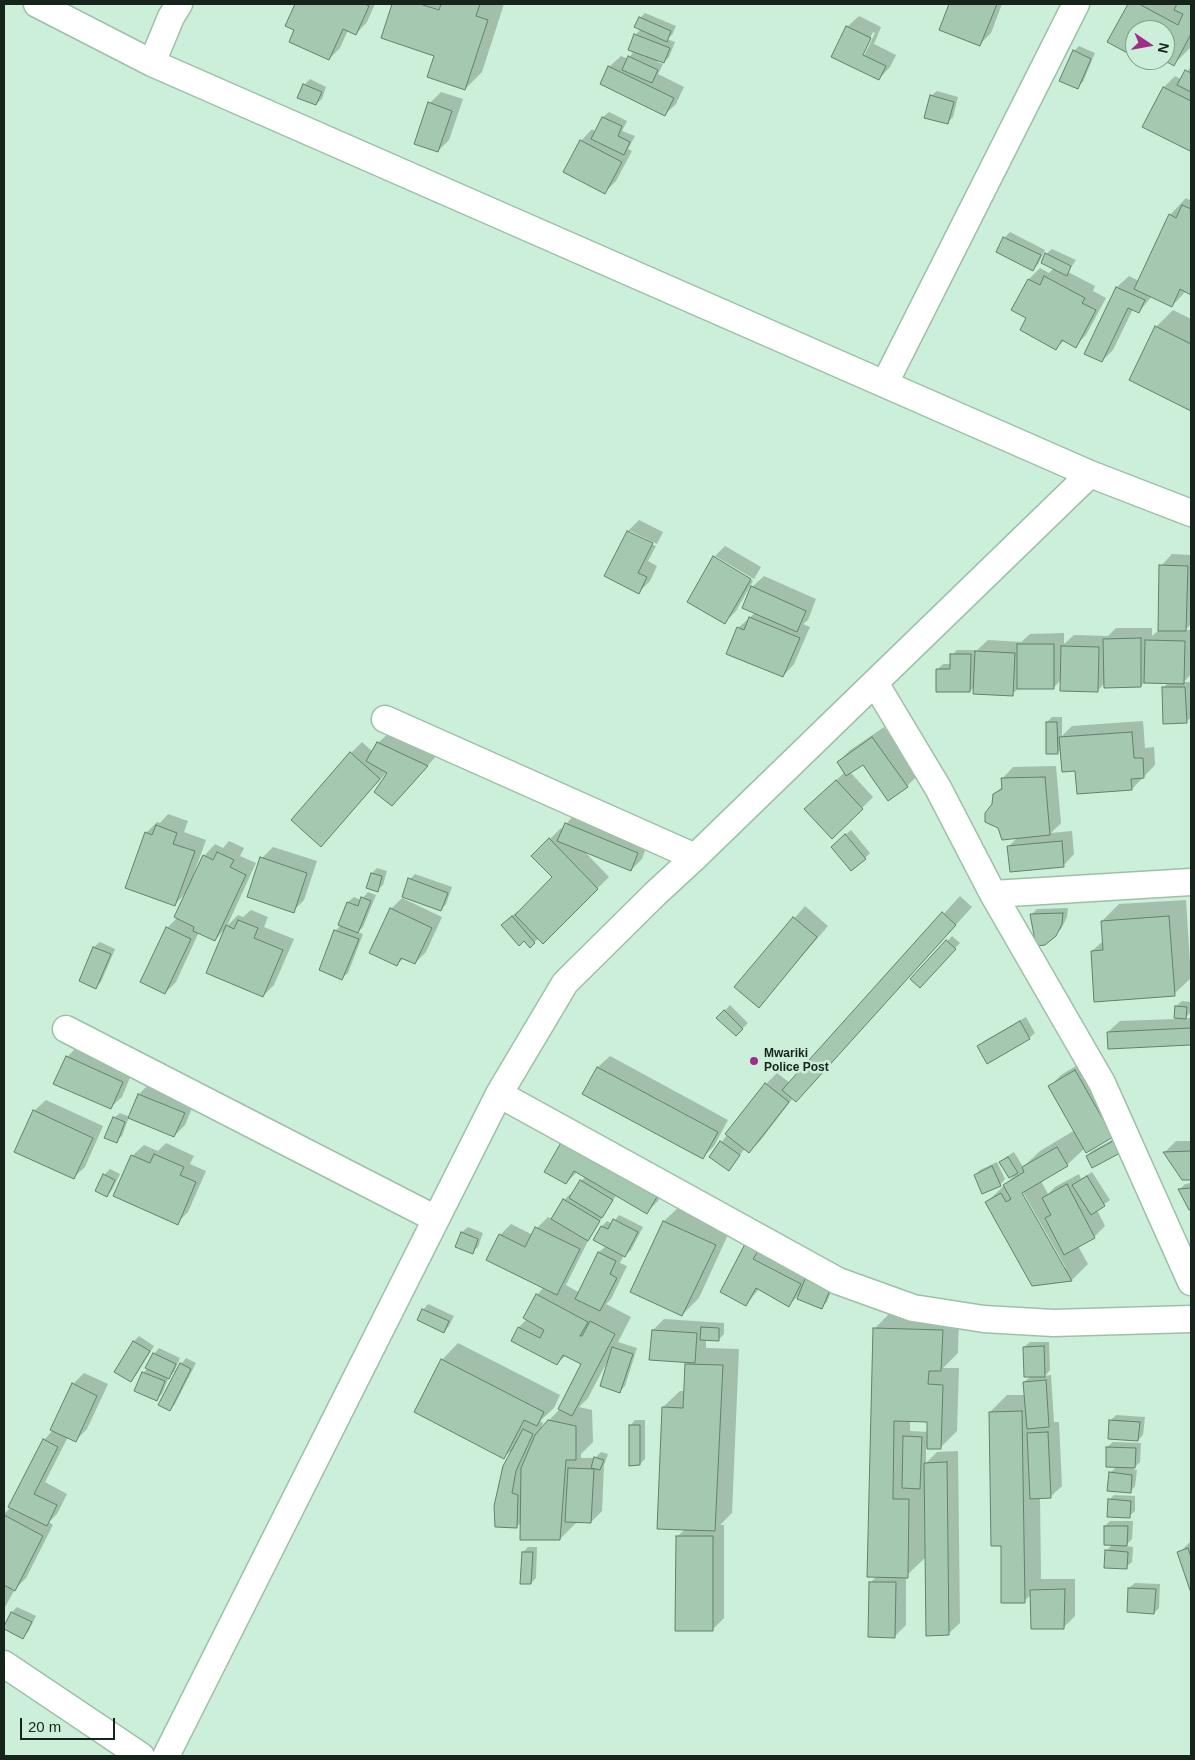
<!DOCTYPE html>
<style>
body{margin:0}
#map{position:relative;width:1195px;height:1760px;overflow:hidden;background:#cbefd8;font-family:Helvetica,sans-serif}
canvas{display:block}
.frame{position:absolute;inset:0;border:5px solid #17241c;pointer-events:none}
.north{position:absolute;left:1125px;top:20px;width:50px;height:50px;box-sizing:border-box;background:#cbefd8;border:1px solid #839e8d;border-radius:50%;rotate:102deg;font-size:14px;font-weight:700;line-height:20px;text-align:center;color:#17241c}
.north::after{content:'';display:block;margin:auto;width:18px;height:22px;background:#9f2d89;clip-path:polygon(50% 0,100% 100%,50% 72%,0 100%)}
.scale{position:absolute;left:20px;top:1718px;width:95px;height:22px;box-sizing:border-box;border:2px solid #17241c;border-top:0;padding-left:6px;font-size:15px;line-height:18px;white-space:nowrap;color:#17241c;-webkit-text-stroke:4px #cbefd8;paint-order:stroke}
</style>
<div id="map">
<canvas width="1195" height="1760"></canvas>
<div class="frame"></div>
<div class="north">N</div>
<div class="scale">20 m</div>
</div>
<script>
const ctx = document.querySelector('canvas').getContext('2d');
ctx.lineJoin = 'round';
function fill(path, color) { ctx.fillStyle = color; ctx.fill(path, 'evenodd'); }
const shape = rows => new Path2D(rows.map(r => 'M' + r).join(''));
function trace(path, color, width, dash) { ctx.strokeStyle = color; ctx.lineWidth = width; ctx.lineCap = dash ? 'butt' : 'round'; ctx.setLineDash(dash || []); ctx.stroke(path); }
function drawText(font, color, halo, rows, align = 'center') {
  ctx.font = font + ' Helvetica,sans-serif'; ctx.lineWidth = 5; ctx.setLineDash([]); ctx.textBaseline = 'middle'; ctx.strokeStyle = halo; ctx.fillStyle = color; for (const [text, x, y, turn = 0] of rows) {
    ctx.save(); ctx.translate(x, y); ctx.rotate((+turn || 0) * Math.PI / 180); ctx.textAlign = isNaN(turn) ? turn : align; if (halo) ctx.strokeText(text, 0, 0); ctx.fillText(text, 0, 0); ctx.restore();
  }
}
fill(shape([
 [296,4,375,4,367,22,356,34,348,30,340,48,329,59,296,30,286,25],
 [394,4,504,4,482,72,465,89,436,55,383,37],
 [951,4,1002,4,991,33,979,45,940,29],
 [1129,4,1191,4,1191,47,1174,64,1165,59,1165,30,1135,30,1135,56,1109,41],
 [645,13,676,26,672,35,667,39,675,42,669,57,664,62,658,60,657,62,663,64,658,74,684,87,676,104,664,115,609,67,621,56,628,59,634,51,635,35,641,29,640,18],
 [859,16,881,27,874,44,896,55,890,67,879,79,833,56,847,27],
 [873,32,875,33,864,56,861,56],
 [1079,46,1095,53,1083,82,1077,87,1074,51],
 [1191,66,1191,147,1189,149,1144,126,1164,87,1175,76,1182,80],
 [310,79,326,87,322,99,316,104,299,97,304,85],
 [937,91,958,97,953,117,948,122,931,96],
 [441,92,463,99,449,140,438,151,430,103],
 [609,112,627,121,622,131,635,136,628,149,632,151,616,181,604,193,581,141,592,129,596,132,603,117],
 [1186,198,1189,200,1191,198,1191,294,1186,291,1172,306,1152,296,1139,312,1133,309,1113,350,1102,361,1086,353,1117,287,1129,276,1139,281,1170,215],
 [1010,232,1045,250,1038,264,1033,270,997,252,1004,238],
 [1052,249,1076,260,1068,272,1095,286,1093,291,1106,298,1086,335,1075,346,1065,340,1056,348,1028,318,1029,279,1040,268,1049,273,1054,268,1046,254],
 [1173,310,1191,319,1191,409,1131,380,1156,327],
 [639,520,663,532,657,544,630,531,630,534,656,546,648,561,657,566,650,581,639,592,606,576,628,531],
 [725,546,761,567,754,579,715,556,715,559,753,581,736,611,725,622,714,557],
 [1172,554,1191,555,1191,624,1185,630,1191,630,1191,674,1184,682,1190,682,1191,717,1186,722,1163,688,1169,682,1146,681,1141,686,1105,683,1097,691,1061,680,1053,688,1019,688,1012,694,975,686,970,691,937,670,943,664,951,664,952,655,957,650,976,650,975,652,988,640,1021,642,1030,634,1064,633,1064,644,1074,635,1108,636,1116,628,1152,628,1152,636,1159,630,1161,566],
 [764,576,816,599,808,620,803,624,810,627,794,664,783,676,738,628,755,613,752,587],
 [1052,717,1062,717,1062,736,1072,726,1143,721,1145,748,1154,747,1155,765,1132,789,1077,769,1061,749,1057,753,1047,722],
 [884,727,918,775,907,786,863,763,850,772,873,797,862,808,817,798,845,772,838,762,849,751],
 [390,732,438,754,403,794,387,772,321,845,351,753,362,742,373,752,378,743],
 [1056,766,1061,823,1051,833,1072,831,1074,854,1063,866,1008,847,1017,838,993,804,994,794,1003,786,1002,779,1013,767],
 [577,812,648,842,642,859,631,870,583,850,609,877,543,942,539,938,530,946,508,919,518,911,519,912,554,877,533,856,561,828,563,830,566,824],
 [168,814,188,821,184,832,206,840,193,876,194,876,204,856,215,844,223,848,229,841,244,848,240,856,256,863,227,926,238,915,243,917,251,910,268,917,264,927,294,939,274,985,263,996,226,928,215,940,199,932,176,982,165,993,167,928,177,918,186,893,175,904,146,833,157,822,160,823],
 [851,830,870,853,865,858,838,841],
 [273,847,317,861,304,900,293,911,262,858],
 [377,868,387,871,383,885,377,890,372,873],
 [415,874,452,887,446,904,441,910,410,879],
 [368,892,376,895,363,927,358,932,363,934,348,973,342,978,335,931,341,925,340,925,348,902,354,897,361,900],
 [960,896,972,907,812,1084,796,1101,793,1098,760,1141,749,1152,745,1148,734,1164,710,1157,766,1084,777,1073,790,1083],
 [402,898,442,917,426,952,415,963,404,958,396,965,391,909],
 [1186,900,1191,978,1174,994,1092,951,1104,940,1102,921,1119,904],
 [805,906,828,926,759,1006,735,987],
 [1068,908,1067,917,1061,929,1055,935,1031,915,1037,909],
 [952,936,960,943,925,981,947,941],
 [100,942,115,949,101,982,96,987,80,980,94,947],
 [1182,1001,1191,1002,1191,1012,1185,1018,1191,1018,1191,1044,1109,1047,1108,1032,1120,1021,1175,1019,1176,1006],
 [730,1005,748,1023,736,1035,718,1018],
 [1026,1017,1035,1033,1029,1038,978,1046,984,1041],
 [78,1046,133,1070,122,1097,110,1108,67,1057],
 [610,1056,728,1120,714,1146,703,1157,584,1094,598,1067],
 [1086,1060,1123,1125,1085,1148,1067,1165,1041,1181,1048,1194,1055,1187,1079,1174,1081,1179,1092,1172,1110,1200,1097,1210,1105,1226,1094,1237,1078,1246,1088,1264,1072,1280,1033,1284,986,1203,1016,1174,1000,1162,1006,1157,1014,1152,1023,1167,1040,1151,1075,1130,1050,1086,1061,1075],
 [1020,1187,1066,1268,1063,1268,1017,1188],
 [150,1083,195,1101,185,1125,174,1136,129,1117,122,1136,116,1141,114,1118,120,1113,130,1117,139,1094],
 [46,1100,103,1126,85,1167,73,1178,34,1111],
 [1121,1135,1121,1151,1087,1156,1092,1151],
 [563,1141,668,1185,658,1201,647,1212,617,1194,590,1237,566,1285,580,1293,599,1252,606,1246,602,1226,607,1221,612,1224,619,1215,643,1227,631,1250,625,1255,624,1255,620,1263,627,1266,611,1299,606,1304,631,1317,618,1342,637,1348,625,1386,620,1391,607,1362,588,1398,579,1407,592,1410,593,1442,581,1454,581,1458,595,1458,601,1452,608,1454,604,1465,602,1511,591,1522,577,1522,560,1539,522,1522,516,1527,496,1526,514,1448,504,1457,442,1360,458,1343,560,1395,554,1408,540,1421,543,1423,541,1428,560,1409,583,1364,566,1355,557,1364,512,1340,519,1327,527,1319,537,1295,544,1287,500,1235,511,1224,533,1235,537,1228,548,1217,553,1219,564,1200,570,1194,572,1196,581,1181,586,1176,578,1171,566,1183],
 [1176,1141,1191,1141,1191,1179,1183,1179,1165,1152],
 [166,1143,194,1156,190,1164,206,1171,188,1212,177,1223,132,1156,144,1145,158,1151],
 [997,1162,1005,1179,1000,1185,975,1175,980,1170],
 [110,1169,120,1174,112,1190,107,1196,104,1175],
 [1191,1183,1191,1209,1190,1209,1180,1189,1185,1184],
 [681,1205,731,1228,699,1298,682,1315,631,1291,664,1221],
 [468,1227,483,1233,478,1247,472,1252,457,1246,462,1232],
 [746,1245,834,1284,827,1302,822,1307,801,1293,789,1305,759,1289,746,1305],
 [428,1304,454,1316,449,1326,444,1332,423,1310],
 [891,1312,959,1313,958,1353,943,1368,959,1368,957,1431,940,1448,926,1447,926,1463,937,1452,958,1451,960,1623,948,1634,926,1557,906,1576,906,1625,894,1637,871,1582,877,1576,874,1329],
 [910,1420,929,1421,929,1432,910,1431],
 [664,1319,724,1323,724,1334,718,1340,706,1339,706,1348,739,1349,732,1513,720,1525,724,1525,724,1618,713,1629,677,1537,685,1529,663,1407,680,1391,685,1391,686,1364,689,1362,653,1330],
 [139,1336,154,1346,136,1375,130,1381,134,1341],
 [1030,1342,1049,1342,1050,1370,1045,1376,1051,1375,1054,1422,1059,1422,1062,1486,1050,1497,1040,1497,1041,1579,1075,1579,1075,1616,1064,1627,1032,1594,1024,1601,1002,1544,990,1412,1007,1395,1025,1395,1024,1382,1031,1376,1024,1347],
 [159,1348,180,1358,174,1372,169,1377,162,1394,156,1399,143,1373,148,1368,154,1354],
 [186,1358,196,1363,175,1404,170,1410,181,1364],
 [84,1373,108,1384,87,1429,76,1440,68,1437,45,1482,67,1494,57,1514,49,1522,53,1525,26,1578,15,1589,4,1609,4,1514,11,1507,44,1440,53,1430,73,1384],
 [1116,1415,1145,1417,1143,1435,1138,1440,1111,1420],
 [635,1420,645,1420,645,1459,640,1464,630,1426],
 [1113,1442,1141,1443,1140,1462,1133,1469,1137,1470,1135,1486,1130,1492,1110,1473,1117,1466,1107,1447],
 [1114,1495,1135,1496,1135,1511,1129,1516,1109,1500],
 [1110,1521,1133,1521,1132,1539,1125,1546,1133,1547,1132,1562,1126,1567,1106,1551,1113,1544,1105,1526],
 [1191,1541,1191,1589,1179,1553],
 [528,1547,537,1547,536,1578,531,1583,523,1552],
 [1135,1583,1160,1584,1159,1608,1154,1613,1129,1588],
 [17,1607,36,1616,28,1632,22,1637,4,1628,12,1612]
]), '#0003');
const building = shape([
 [295,4,365,4,369,6,356,35,343,29,329,60,289,42,294,30,285,26,295,4],
 [392,4,420,4,439,10,441,4,480,4,476,16,488,20,465,90,427,77,434,56,381,38,392,4],
 [949,4,997,4,980,46,939,30,949,4],
 [1128,4,1139,4,1178,25,1183,14,1174,10,1177,4,1191,4,1191,34,1174,66,1164,60,1165,60,1165,30,1135,30,1135,57,1107,42,1128,4],
 [639,17,671,31,667,42,634,27,639,17],
 [846,26,871,38,863,55,886,66,879,80,831,57,846,26],
 [634,34,670,48,664,63,628,50,634,34],
 [1073,50,1091,59,1078,89,1059,81,1073,50],
 [628,56,658,70,652,83,622,70,628,56],
 [608,66,674,98,665,116,600,84,608,66],
 [1185,70,1191,73,1191,92,1177,85,1185,70],
 [303,84,322,92,316,105,297,98,303,84],
 [1163,87,1191,101,1191,148,1190,151,1142,127,1163,87],
 [930,95,954,102,948,124,924,118,930,95],
 [428,102,452,111,438,152,414,144,428,102],
 [602,117,622,126,618,136,630,142,624,155,591,139,602,117],
 [580,140,622,162,605,194,563,172,580,140],
 [1182,205,1191,209,1191,295,1180,289,1172,307,1134,289,1169,214,1176,218,1182,205],
 [1003,237,1041,255,1033,271,996,252,1003,237],
 [1045,253,1071,266,1067,276,1041,263,1045,253],
 [1044,276,1085,298,1082,303,1096,310,1076,348,1062,340,1056,350,1020,330,1026,318,1011,310,1028,279,1040,285,1044,276],
 [1116,287,1145,300,1139,313,1128,308,1102,362,1084,354,1116,287],
 [1155,326,1191,344,1191,411,1129,380,1155,326],
 [627,531,653,543,638,573,647,577,639,594,604,576,627,531],
 [713,556,751,579,725,624,687,602,713,556],
 [1159,565,1188,566,1186,631,1158,631,1159,565],
 [751,586,806,611,797,632,742,608,751,586],
 [749,617,800,638,783,677,726,654,737,627,744,630,749,617],
 [1141,638,1141,687,1104,688,1103,639,1141,638],
 [1145,640,1185,641,1184,684,1144,683,1145,640],
 [1017,644,1054,644,1054,689,1017,689,1017,644],
 [1061,646,1099,647,1098,692,1060,691,1061,646],
 [975,651,1015,653,1013,696,973,694,975,651],
 [950,654,971,654,970,692,936,692,936,669,950,669,950,654],
 [1162,687,1185,687,1187,723,1163,724,1162,687],
 [1046,722,1057,722,1058,754,1046,754,1046,722],
 [1132,732,1134,758,1143,758,1144,778,1131,779,1132,790,1077,794,1075,771,1062,772,1059,737,1132,732],
 [872,737,908,787,888,801,863,765,846,776,837,762,872,737],
 [377,742,428,766,392,806,374,792,387,773,366,761,377,742],
 [350,752,380,779,321,847,291,820,350,752],
 [1045,777,1050,835,1002,840,998,828,985,822,985,813,992,804,993,794,1002,789,1001,778,1045,777],
 [836,780,863,809,832,839,804,809,836,780],
 [565,823,638,853,631,871,557,841,565,823],
 [156,825,177,833,173,844,195,851,175,906,125,888,145,832,152,835,156,825],
 [845,834,866,859,851,871,831,847,845,834],
 [549,838,598,889,543,944,515,915,552,877,531,856,549,838],
 [1062,841,1064,867,1010,872,1007,846,1062,841],
 [217,852,234,860,230,867,246,875,215,941,193,931,194,927,174,917,203,855,213,860,217,852],
 [260,857,307,873,294,913,247,897,260,857],
 [371,873,382,876,378,892,366,888,371,873],
 [408,878,448,893,441,911,402,897,408,878],
 [361,897,371,901,358,933,338,925,347,902,358,906,361,897],
 [390,908,432,928,415,964,401,958,397,966,369,953,390,908],
 [942,912,956,925,796,1102,782,1090,942,912],
 [1063,913,1062,924,1056,936,1045,945,1036,946,1030,914,1063,913],
 [512,916,535,943,530,948,524,941,519,946,501,925,512,916],
 [1169,916,1175,996,1094,1002,1091,951,1103,950,1101,921,1169,916],
 [793,917,817,937,759,1008,734,987,793,917],
 [238,920,258,928,254,938,283,950,263,997,206,973,226,925,234,929,238,920],
 [166,927,191,939,165,994,140,982,166,927],
 [334,930,359,939,342,980,319,970,334,930],
 [946,940,956,949,920,988,910,979,946,940],
 [93,947,111,954,96,989,79,981,93,947],
 [1175,1006,1187,1007,1186,1019,1174,1018,1175,1006],
 [724,1010,743,1029,736,1036,716,1018,724,1010],
 [1020,1021,1030,1039,987,1064,977,1046,1020,1021],
 [1191,1028,1191,1045,1108,1049,1107,1032,1191,1028],
 [66,1056,123,1082,111,1109,53,1084,66,1056],
 [597,1067,718,1132,703,1159,582,1094,597,1067],
 [1075,1070,1113,1137,1086,1153,1048,1086,1075,1070],
 [765,1083,789,1102,749,1153,725,1134,765,1083],
 [138,1094,185,1113,174,1137,128,1118,138,1094],
 [33,1110,93,1138,74,1179,14,1152,33,1110],
 [113,1117,125,1122,117,1143,104,1138,113,1117],
 [1115,1140,1122,1152,1092,1168,1086,1156,1115,1140],
 [562,1141,657,1197,647,1214,574,1171,566,1184,544,1172,562,1141],
 [720,1141,740,1155,729,1171,709,1157,720,1141],
 [1057,1147,1068,1166,1022,1193,1072,1281,1032,1286,985,1202,1001,1193,1006,1202,1011,1199,1003,1185,1024,1172,1022,1167,1057,1147],
 [1191,1151,1191,1180,1182,1180,1163,1152,1191,1151],
 [154,1154,184,1167,180,1175,196,1182,178,1225,113,1196,131,1155,150,1163,154,1154],
 [1008,1157,1018,1173,1009,1178,999,1162,1008,1157],
 [992,1166,1001,1186,982,1194,974,1175,992,1166],
 [103,1174,115,1180,107,1197,95,1191,103,1174],
 [1087,1176,1105,1206,1091,1215,1072,1185,1087,1176],
 [580,1180,613,1200,602,1218,569,1198,580,1180],
 [1067,1184,1095,1238,1064,1255,1045,1218,1051,1215,1042,1198,1067,1184],
 [1191,1188,1191,1210,1189,1210,1178,1189,1191,1188],
 [563,1199,600,1221,588,1241,551,1219,563,1199],
 [613,1219,638,1232,625,1257,593,1240,601,1226,608,1229,613,1219],
 [663,1221,716,1245,682,1316,630,1292,663,1221],
 [535,1227,580,1249,557,1295,486,1260,499,1234,525,1247,535,1227],
 [461,1232,478,1239,473,1254,455,1247,461,1232],
 [745,1244,758,1251,753,1259,801,1284,789,1307,756,1288,746,1306,720,1292,745,1244],
 [598,1252,616,1261,610,1274,617,1278,600,1311,575,1299,598,1252],
 [805,1279,830,1290,822,1309,797,1299,805,1279],
 [536,1294,588,1322,580,1336,582,1336,590,1321,615,1334,572,1416,558,1409,581,1364,563,1355,557,1365,511,1341,518,1327,540,1338,544,1330,523,1318,536,1294],
 [422,1309,449,1321,444,1333,417,1320,422,1309],
 [701,1327,719,1328,719,1341,700,1340,701,1327],
 [873,1328,943,1330,941,1371,929,1371,928,1384,943,1385,941,1449,927,1449,927,1422,894,1421,893,1499,909,1499,908,1578,867,1577,873,1328],
 [652,1330,697,1333,695,1363,649,1360,652,1330],
 [133,1341,150,1351,131,1382,114,1372,133,1341],
 [1044,1346,1045,1377,1024,1377,1023,1347,1044,1346],
 [612,1347,633,1354,620,1393,600,1386,612,1347],
 [153,1353,176,1364,169,1379,145,1368,153,1353],
 [441,1359,544,1412,537,1426,524,1420,504,1459,414,1412,441,1359],
 [180,1363,191,1369,170,1411,158,1405,180,1363],
 [685,1364,723,1365,715,1531,657,1529,662,1407,683,1408,685,1364],
 [142,1372,165,1381,157,1401,134,1391,142,1372],
 [1046,1380,1049,1427,1027,1429,1023,1382,1046,1380],
 [72,1383,97,1396,76,1442,50,1430,72,1383],
 [1022,1411,1025,1603,1001,1603,1001,1546,991,1546,989,1412,1022,1411],
 [548,1420,576,1426,576,1460,566,1460,560,1540,520,1540,521,1468,535,1435,548,1420],
 [1109,1420,1140,1422,1138,1441,1108,1439,1109,1420],
 [629,1425,640,1425,640,1465,629,1466,629,1425],
 [523,1429,533,1434,516,1471,512,1493,518,1495,517,1528,495,1527,494,1506,503,1466,523,1429],
 [1048,1432,1051,1498,1030,1499,1027,1433,1048,1432],
 [903,1436,922,1437,920,1489,902,1488,903,1436],
 [43,1439,58,1447,34,1494,57,1505,47,1526,8,1507,43,1439],
 [1106,1447,1136,1448,1135,1468,1106,1467,1106,1447],
 [594,1457,604,1460,600,1470,591,1468,594,1457],
 [947,1462,949,1635,926,1636,924,1463,947,1462],
 [568,1468,594,1469,591,1523,565,1522,568,1468],
 [1109,1472,1132,1475,1131,1493,1107,1491,1109,1472],
 [1108,1499,1131,1501,1130,1518,1107,1517,1108,1499],
 [4,1515,43,1536,15,1591,4,1585,4,1515],
 [1104,1526,1128,1526,1127,1546,1104,1545,1104,1526],
 [676,1536,713,1536,713,1631,675,1631,676,1536],
 [1188,1548,1191,1557,1191,1593,1177,1552,1188,1548],
 [1105,1550,1128,1552,1127,1569,1104,1568,1105,1550],
 [522,1552,533,1552,531,1584,520,1584,522,1552],
 [869,1582,896,1582,895,1638,868,1637,869,1582],
 [1128,1588,1156,1589,1154,1614,1127,1612,1128,1588],
 [1065,1589,1064,1629,1031,1629,1030,1590,1065,1589],
 [11,1612,32,1622,23,1639,4,1629,4,1626,11,1612]
]);
fill(building, '#a5c8b1');
trace(building, '#61826d', 1);
const street = shape([
 [37,4,152,63,1090,474,1191,513],
 [152,63,171,17,179,4],
 [885,383,1076,4],
 [875,683,938,788,993,894,1102,1083,1191,1282],
 [385,719,695,857],
 [993,894,1191,882],
 [66,1029,436,1219],
 [499,1094,838,1281,913,1308,984,1319,1053,1323,1191,1319],
 [4,1664,141,1756],
 [166,1756,499,1094,565,983,655,894,695,857,1090,474]
]);
trace(street, '#9dc0a9', 29);
trace(street, '#fff', 26);
for (const [x, y, r, color] of [
 [754,1061,5,"#9f2d89"]
]) { const dot = new Path2D(); dot.arc(x, y, r, 0, 2 * Math.PI); ctx.fillStyle = color; ctx.fill(dot); trace(dot, '#cbefd8', 2); }
drawText('bold 12px', '#17241c', '#cbefd8', [
 ["Mwariki",764,1054],
 ["Police Post",764,1068]
], 'left');
</script>
